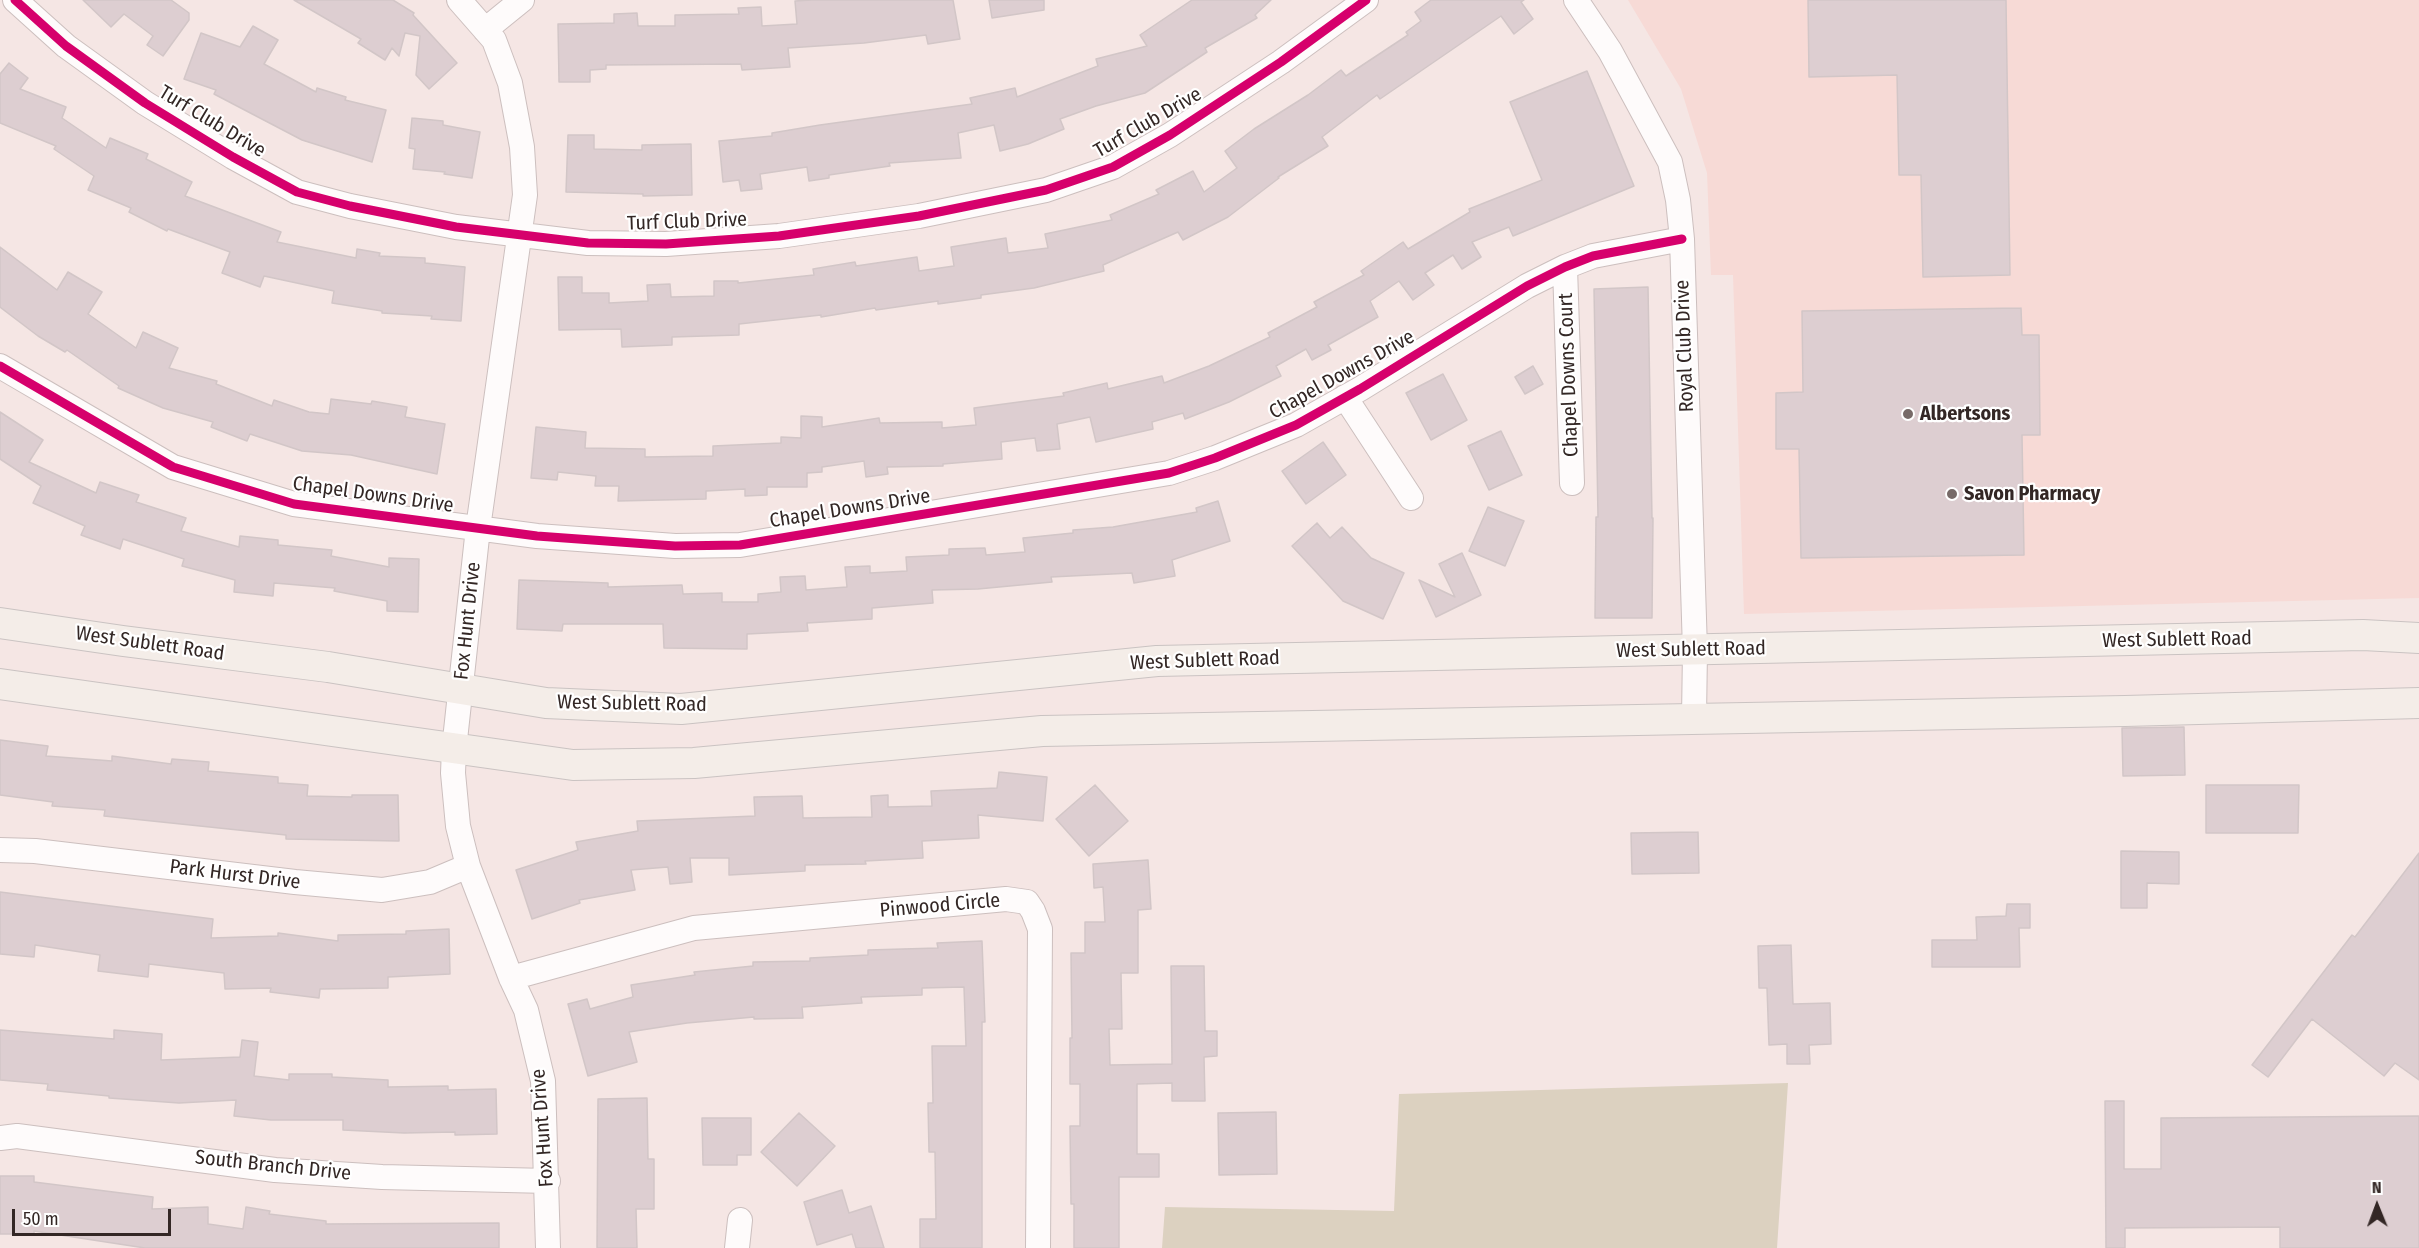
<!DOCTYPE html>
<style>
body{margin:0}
#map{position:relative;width:2419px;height:1248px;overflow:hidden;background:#f5e6e4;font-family:"Fira Sans Condensed",sans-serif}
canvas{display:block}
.north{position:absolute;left:2347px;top:1176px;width:60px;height:60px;-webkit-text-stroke:4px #fff;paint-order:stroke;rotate:359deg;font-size:16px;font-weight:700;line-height:24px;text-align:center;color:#332725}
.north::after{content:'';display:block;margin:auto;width:21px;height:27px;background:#332725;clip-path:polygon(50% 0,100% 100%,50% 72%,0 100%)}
.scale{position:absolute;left:12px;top:1209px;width:159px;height:27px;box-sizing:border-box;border:3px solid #332725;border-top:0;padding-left:8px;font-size:18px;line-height:21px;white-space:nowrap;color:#332725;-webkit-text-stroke:4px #fff;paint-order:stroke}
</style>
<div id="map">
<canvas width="2419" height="1248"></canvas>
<div class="north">N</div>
<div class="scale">50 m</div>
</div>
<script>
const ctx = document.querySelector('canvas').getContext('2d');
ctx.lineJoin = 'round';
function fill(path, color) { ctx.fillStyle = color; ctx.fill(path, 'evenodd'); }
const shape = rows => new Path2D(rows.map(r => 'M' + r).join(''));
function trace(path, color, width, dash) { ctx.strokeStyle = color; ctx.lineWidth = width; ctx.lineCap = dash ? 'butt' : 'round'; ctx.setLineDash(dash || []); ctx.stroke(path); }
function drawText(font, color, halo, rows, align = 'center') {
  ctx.font = font + ' "Fira Sans Condensed",sans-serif'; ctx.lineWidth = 4.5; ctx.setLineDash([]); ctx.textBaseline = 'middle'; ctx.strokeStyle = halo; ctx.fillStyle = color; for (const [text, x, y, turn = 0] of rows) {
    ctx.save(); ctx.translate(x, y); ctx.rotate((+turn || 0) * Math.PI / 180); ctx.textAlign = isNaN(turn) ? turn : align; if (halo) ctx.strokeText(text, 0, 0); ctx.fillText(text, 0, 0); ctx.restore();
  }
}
fill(shape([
 [1628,0,2419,0,2419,598,1744,614,1733,275,1711,275,1707,173,1681,89]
]), '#f7dad6');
fill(shape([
 [1788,1083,1777,1248,1162,1248,1165,1207,1394,1211,1399,1094]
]), '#dcd1c0');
const building = shape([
 [83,0,171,0,189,13,189,20,163,56,147,45,153,36,124,14,111,27,83,0],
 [294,0,393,0,414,13,413,15,457,63,429,89,416,75,420,36,405,33,399,56,392,48,385,60,358,43,361,39,294,0],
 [811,0,953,0,960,39,928,44,926,35,864,43,788,48,790,67,742,70,741,64,606,65,606,69,590,70,590,82,559,82,558,24,614,23,614,14,637,13,638,26,675,26,675,15,739,14,738,8,761,7,762,26,797,24,795,1,811,0],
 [989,0,1044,0,1044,10,992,18,989,0],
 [1192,0,1271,0,1255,15,1257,18,1205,48,1207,52,1145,93,1096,106,1060,119,1064,129,1028,144,1000,151,994,125,958,133,961,158,889,163,890,166,829,175,829,178,809,181,807,167,760,174,762,189,741,191,739,180,723,182,719,141,772,136,772,133,820,125,972,104,970,98,1015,88,1017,97,1098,66,1096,59,1147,46,1140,35,1192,0],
 [1431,0,1524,0,1521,2,1533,19,1514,34,1501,16,1380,99,1377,95,1322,137,1328,146,1278,177,1279,178,1228,217,1183,240,1178,232,1103,265,1104,271,1034,288,981,295,981,298,938,304,938,301,876,310,875,308,821,317,821,315,739,324,739,335,672,337,672,345,622,347,621,329,559,330,558,277,582,277,582,293,609,293,609,303,648,301,647,285,670,284,671,297,714,296,714,281,738,281,738,283,814,275,813,269,855,262,856,266,917,257,919,271,954,266,951,247,1006,238,1008,253,1048,248,1045,234,1112,220,1110,215,1159,194,1156,190,1193,171,1204,192,1237,168,1225,151,1254,129,1308,95,1341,70,1346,76,1408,35,1406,32,1421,21,1415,12,1431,0],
 [1808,0,2006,0,2010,275,1923,277,1921,175,1899,175,1897,75,1809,77,1808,0],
 [253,26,278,40,264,64,316,92,317,88,346,97,345,100,386,110,372,162,302,140,214,94,216,90,184,79,201,33,240,47,253,26],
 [9,63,28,78,20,89,66,107,62,118,106,148,110,138,148,154,146,159,192,182,185,196,281,232,277,242,356,258,357,249,380,253,379,256,425,258,425,263,465,267,461,321,431,319,432,316,382,313,382,311,332,303,334,291,264,276,260,287,222,273,230,252,168,229,167,231,129,212,131,208,88,190,94,176,54,149,56,146,0,123,0,74,9,63],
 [1587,71,1634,186,1513,236,1509,227,1472,242,1481,257,1462,269,1453,255,1425,273,1434,285,1413,300,1399,281,1370,301,1378,317,1328,345,1331,350,1312,360,1306,349,1276,366,1281,376,1229,402,1185,419,1183,413,1152,422,1153,429,1096,442,1090,417,1057,424,1060,449,1037,451,1035,438,1001,442,1002,459,943,464,943,466,887,467,888,474,866,477,864,461,822,467,822,472,807,473,807,487,767,487,767,495,745,496,745,489,706,491,706,499,618,501,619,486,595,486,596,476,558,472,557,480,531,478,536,427,586,432,585,448,645,449,645,457,713,456,713,446,781,443,781,437,801,438,801,416,822,417,822,427,879,418,880,423,942,422,942,428,976,425,974,408,1064,396,1063,393,1107,383,1108,389,1162,376,1164,383,1209,366,1270,337,1268,333,1317,307,1314,302,1364,275,1361,271,1403,242,1408,249,1470,212,1469,209,1542,180,1510,102,1587,71],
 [412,118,443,121,443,125,480,132,472,178,444,174,445,172,413,169,415,149,409,148,412,118],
 [568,135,594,135,594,149,642,150,642,145,691,144,692,195,643,196,643,194,566,192,568,135],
 [0,247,57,290,68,272,102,292,88,314,136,348,143,332,178,348,169,368,217,381,216,384,272,406,274,400,309,412,329,414,331,399,371,404,372,401,407,407,405,417,445,424,437,474,351,455,302,451,250,434,247,441,211,427,213,422,163,408,118,388,119,386,67,350,65,352,38,336,0,307,0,247],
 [1648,287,1652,518,1653,518,1652,618,1595,618,1596,517,1598,517,1594,289,1648,287],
 [2021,308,2022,335,2039,335,2040,435,2022,435,2024,555,1801,558,1799,449,1776,449,1776,393,1803,392,1802,311,2021,308],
 [1533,366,1543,384,1525,394,1515,377,1533,366],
 [1443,374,1467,420,1431,440,1406,393,1443,374],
 [0,412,43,440,29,462,96,493,100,482,139,495,136,502,186,518,181,531,239,547,240,536,278,540,278,545,332,550,331,556,389,567,389,558,419,559,418,612,387,611,387,601,334,591,335,588,274,583,273,596,234,592,235,580,182,566,184,559,123,539,120,549,81,535,85,526,33,503,41,486,0,459,0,412],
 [1501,431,1522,475,1489,490,1468,446,1501,431],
 [1323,442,1346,475,1306,504,1282,471,1323,442],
 [1218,501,1230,541,1172,560,1175,576,1134,583,1132,573,1051,577,1052,582,978,589,932,590,933,603,872,608,872,619,807,623,808,631,747,634,747,649,664,648,663,624,563,624,562,631,517,629,519,580,608,583,608,587,682,585,683,594,722,593,722,602,758,602,758,594,781,592,780,577,805,576,806,590,847,587,845,567,870,566,870,573,907,571,906,557,949,555,949,549,985,548,986,555,1025,552,1023,538,1073,533,1073,530,1113,527,1197,512,1196,508,1218,501],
 [1488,507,1524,521,1505,566,1469,551,1488,507],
 [1317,523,1330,538,1342,527,1371,558,1404,573,1383,619,1343,601,1292,546,1317,523],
 [1462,553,1481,595,1436,617,1419,580,1455,597,1439,564,1462,553],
 [2184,727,2185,775,2123,776,2122,728,2184,727],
 [0,740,48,746,46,756,112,761,112,756,171,764,172,759,209,762,208,771,278,777,278,783,308,785,307,796,352,797,352,795,398,795,399,841,286,839,286,835,104,816,105,810,52,806,53,802,0,795,0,740],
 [999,772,1047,777,1043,821,978,815,979,838,922,841,923,858,865,861,866,864,805,865,805,871,729,875,729,858,690,858,692,882,670,884,668,867,631,870,635,890,579,900,580,903,532,919,516,870,578,850,576,842,638,831,637,821,755,816,754,797,802,796,803,818,872,817,871,796,888,795,888,807,932,806,931,791,997,788,999,772],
 [1095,785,1128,821,1089,856,1056,819,1095,785],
 [2206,785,2299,785,2298,833,2206,833,2206,785],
 [1698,832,1699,873,1632,874,1631,833,1698,832],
 [2121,851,2179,852,2179,884,2147,883,2147,908,2121,908,2121,851],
 [2419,853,2419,1080,2395,1063,2384,1076,2312,1019,2268,1077,2252,1065,2352,935,2355,937,2419,853],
 [1148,860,1151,909,1138,910,1138,973,1121,973,1122,1029,1109,1029,1110,1065,1172,1064,1171,966,1204,966,1205,1031,1217,1031,1217,1056,1204,1057,1205,1101,1172,1101,1172,1083,1137,1084,1137,1154,1159,1154,1159,1177,1119,1177,1119,1248,1074,1248,1074,1204,1071,1204,1070,1126,1080,1126,1080,1084,1070,1084,1070,1038,1072,1038,1071,953,1085,953,1085,922,1105,922,1103,887,1094,888,1093,864,1148,860],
 [0,892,213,919,211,938,278,936,278,933,338,941,338,935,406,934,406,931,449,929,450,974,388,977,388,988,320,989,319,998,270,992,271,988,225,989,224,973,149,964,148,977,98,971,100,955,35,945,34,957,0,954,0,892],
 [2007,904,2030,904,2030,928,2019,928,2020,967,1932,967,1932,940,1977,940,1976,917,2006,916,2007,904],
 [982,941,985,1022,982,1022,982,1248,920,1248,920,1219,936,1219,935,1152,929,1152,928,1103,933,1103,932,1046,966,1046,964,987,922,988,922,995,861,997,862,1003,802,1007,803,1018,754,1019,754,1017,687,1023,629,1032,637,1062,588,1076,568,1004,587,999,590,1009,633,997,631,985,695,975,694,972,753,966,753,962,810,961,810,958,868,955,868,950,938,948,937,943,982,941],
 [1791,945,1793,1004,1830,1003,1831,1044,1809,1045,1810,1064,1787,1064,1787,1044,1769,1045,1767,988,1759,988,1758,946,1791,945],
 [0,1030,114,1039,114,1030,162,1034,161,1060,240,1057,242,1040,258,1042,254,1076,289,1080,289,1074,332,1074,332,1077,388,1080,388,1087,448,1086,448,1090,496,1089,497,1134,455,1135,455,1132,404,1133,343,1130,343,1120,271,1120,234,1116,236,1100,179,1103,109,1098,109,1096,47,1090,48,1084,0,1080,0,1030],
 [647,1098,648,1159,654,1159,654,1209,636,1209,637,1248,597,1248,598,1099,647,1098],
 [2105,1101,2124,1101,2124,1169,2161,1169,2161,1118,2419,1116,2419,1248,2280,1248,2280,1227,2125,1228,2125,1248,2106,1248,2105,1101],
 [1276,1112,1277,1174,1219,1175,1218,1113,1276,1112],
 [799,1113,835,1146,797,1186,761,1152,799,1113],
 [702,1118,751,1118,751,1155,737,1155,737,1165,703,1165,702,1118],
 [0,1176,34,1176,34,1182,153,1197,152,1209,208,1207,208,1224,243,1229,246,1207,270,1211,269,1214,326,1221,326,1224,499,1223,499,1248,145,1248,34,1231,34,1234,0,1234,0,1176],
 [842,1190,849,1213,871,1206,884,1248,856,1248,852,1234,817,1245,804,1202,842,1190]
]);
fill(building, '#ddced1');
trace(building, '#d2c6c7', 1.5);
const minor = shape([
 [15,0,66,46,145,103,233,157,297,192,350,206,456,227,588,243,666,244,779,236,919,216,1046,190,1113,167,1170,135,1281,62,1366,0],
 [459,0,494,40,510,83,522,147,525,195,478,528,454,749,453,773,458,826,468,866,511,978,526,1010,543,1081,548,1248],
 [1576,0,1610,51,1670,162,1678,200,1682,239,1695,650,1694,718],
 [485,30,522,0],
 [1565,267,1572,483],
 [0,366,173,467,294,504,537,536,675,546,740,545,1169,473,1215,458,1296,425,1360,389,1527,286,1565,267,1593,256,1682,239],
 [1345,397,1411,498],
 [0,850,35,851,295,882,382,890,430,882,468,866],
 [511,978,694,928,1006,899,1027,902,1033,911,1040,929,1038,1248],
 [0,1138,17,1136,275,1170,382,1177,548,1181],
 [737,1248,740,1220]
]);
const major = shape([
 [0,623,123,641,328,667,546,703,681,709,1157,661,2363,635,2419,638],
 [0,684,573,765,694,763,1042,731,2125,711,2419,703]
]);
trace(minor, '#ccbfbe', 26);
trace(major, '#cac3c2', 32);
trace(minor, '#fefbfb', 24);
trace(major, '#f4ede8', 30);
trace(shape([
 [15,0,66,46,145,103,233,157,297,192,350,206,456,227,588,243,666,244,779,236,919,216,1046,190,1113,167,1170,135,1281,62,1366,0],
 [0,366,173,467,294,504,537,536,675,546,740,545,1169,473,1215,458,1296,425,1360,389,1527,286,1565,267,1593,256,1682,239]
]), '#d6006c', 9);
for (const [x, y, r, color] of [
 [1908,414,6,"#776a68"],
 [1952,494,6,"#776a68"]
]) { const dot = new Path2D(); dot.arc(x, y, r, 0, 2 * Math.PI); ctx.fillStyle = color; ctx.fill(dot); trace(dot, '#fff', 2); }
drawText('20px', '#332725', '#fff', [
 ["Turf Club Drive",212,122,31],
 ["Turf Club Drive",1148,123,-30],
 ["Turf Club Drive",687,222,-2],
 ["Royal Club Drive",1685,346,-92],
 ["Chapel Downs Drive",1342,375,-29],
 ["Chapel Downs Court",1569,375,-92],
 ["Chapel Downs Drive",373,495,8],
 ["Chapel Downs Drive",850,509,-9],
 ["Fox Hunt Drive",468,621,-84],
 ["West Sublett Road",2177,640,-1],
 ["West Sublett Road",150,644,8],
 ["West Sublett Road",1691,650,-1],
 ["West Sublett Road",1205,661,-2],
 ["West Sublett Road",632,704,1],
 ["Park Hurst Drive",235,875,7],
 ["Pinwood Circle",940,906,-5],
 ["Fox Hunt Drive",543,1128,-94],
 ["South Branch Drive",273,1166,6]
]);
drawText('bold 20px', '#332725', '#fff', [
 ["Albertsons",1920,414],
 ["Savon Pharmacy",1964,494]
], 'left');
</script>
